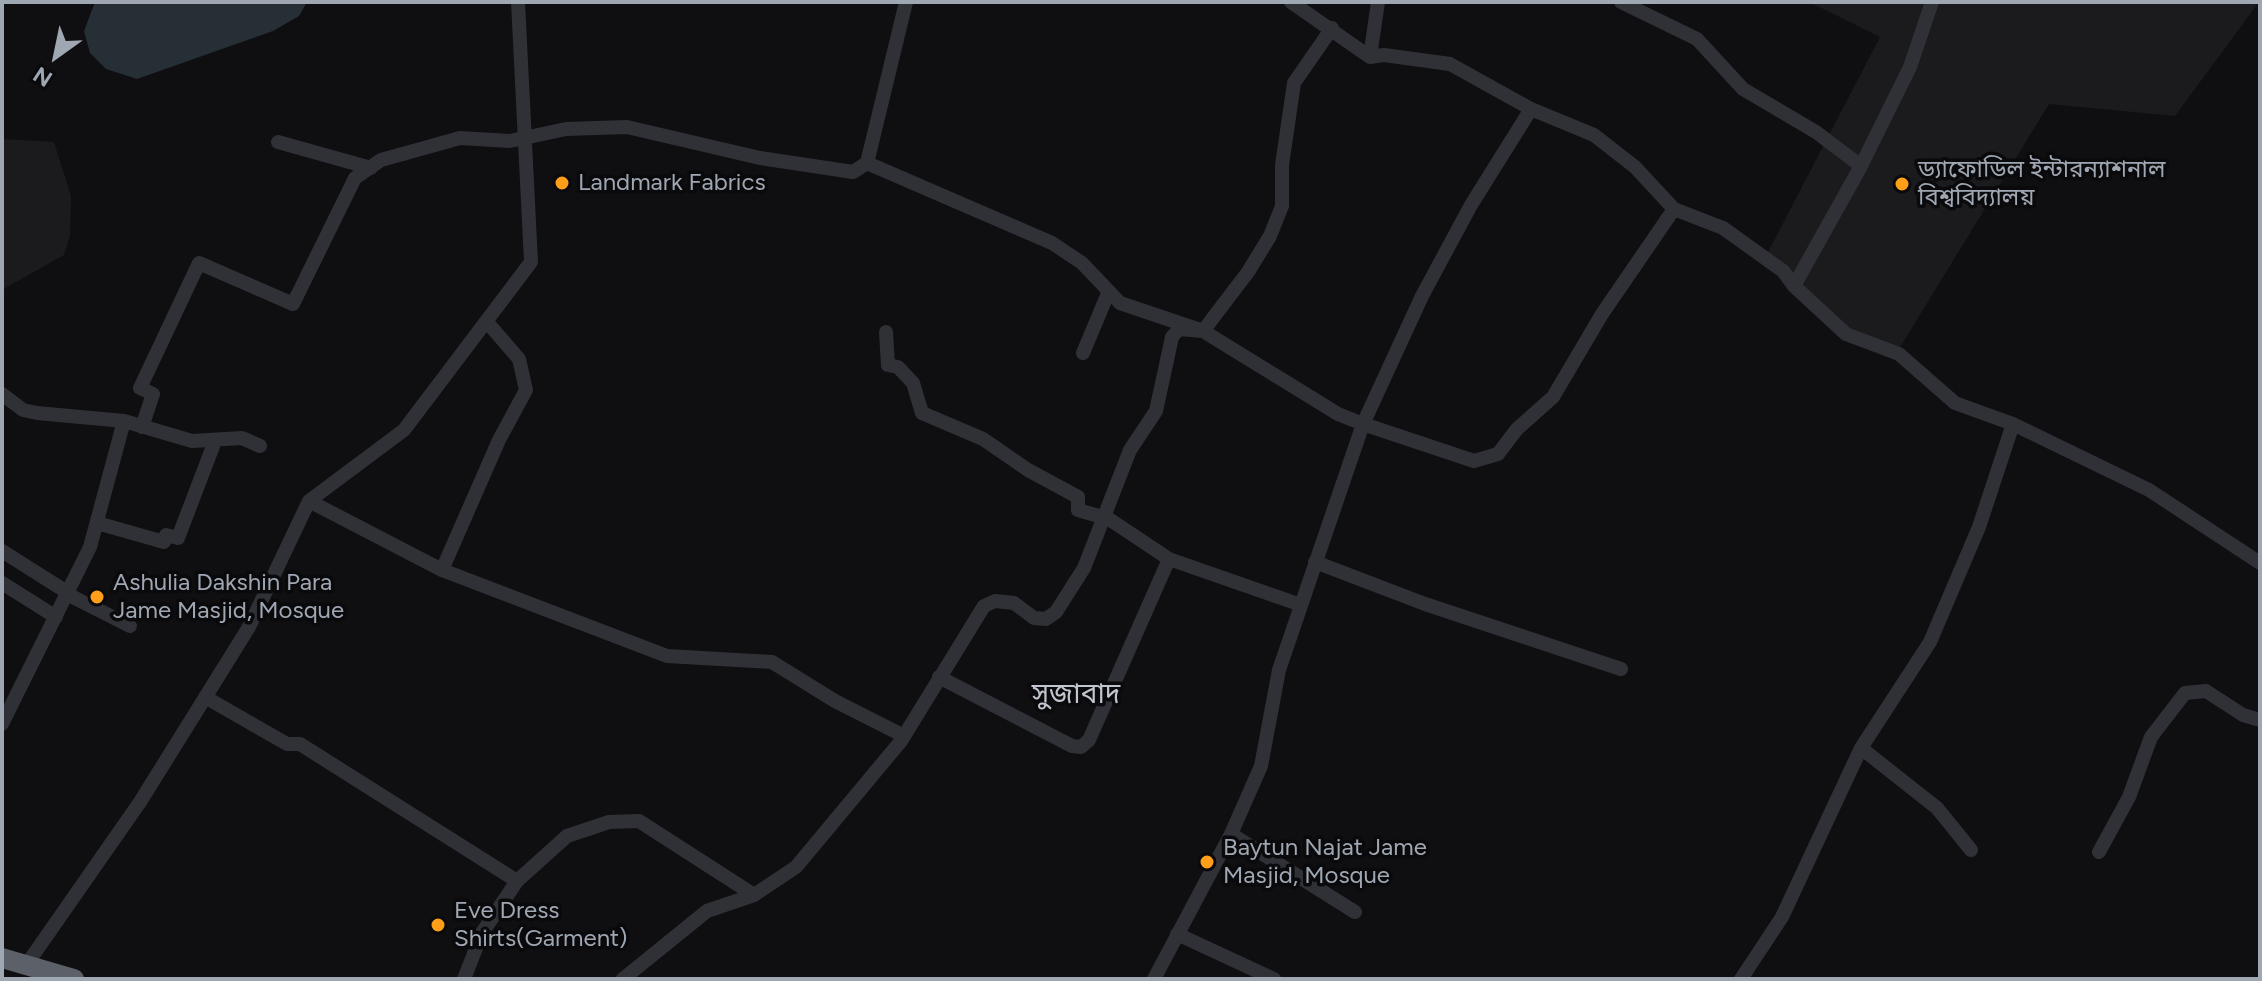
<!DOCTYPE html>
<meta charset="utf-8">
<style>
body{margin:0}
#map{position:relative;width:2262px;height:981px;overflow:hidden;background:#0f0f11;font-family:Figtree,sans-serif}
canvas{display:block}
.frame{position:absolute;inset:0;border:4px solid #9fa7b3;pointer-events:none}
.north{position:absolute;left:16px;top:16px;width:80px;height:80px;-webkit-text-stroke:6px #0a0a0c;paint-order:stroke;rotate:213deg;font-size:22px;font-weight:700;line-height:32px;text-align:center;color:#9fa7b3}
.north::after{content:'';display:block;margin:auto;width:28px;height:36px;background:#9fa7b3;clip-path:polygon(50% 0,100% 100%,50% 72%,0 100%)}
</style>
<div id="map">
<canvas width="2262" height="981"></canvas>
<div class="frame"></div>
<div class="north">N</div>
</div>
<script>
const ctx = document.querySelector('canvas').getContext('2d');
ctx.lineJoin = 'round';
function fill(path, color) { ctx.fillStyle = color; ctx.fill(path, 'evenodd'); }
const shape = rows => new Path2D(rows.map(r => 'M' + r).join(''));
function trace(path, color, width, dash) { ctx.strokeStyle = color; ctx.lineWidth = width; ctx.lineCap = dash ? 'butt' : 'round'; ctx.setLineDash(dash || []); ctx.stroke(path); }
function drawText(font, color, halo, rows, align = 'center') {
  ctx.font = font + ' Figtree,"Noto Sans Bengali",sans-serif'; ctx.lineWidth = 7; ctx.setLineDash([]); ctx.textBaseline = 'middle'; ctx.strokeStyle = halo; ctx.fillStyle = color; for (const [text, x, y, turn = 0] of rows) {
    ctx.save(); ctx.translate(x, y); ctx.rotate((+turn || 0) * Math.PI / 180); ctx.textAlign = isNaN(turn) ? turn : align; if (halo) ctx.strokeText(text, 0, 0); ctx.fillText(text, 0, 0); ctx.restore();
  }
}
fill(shape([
 [1809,2,2259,2,2175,116,2049,104,1899,349,1850,330,1768,252,1880,37],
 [2,139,54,142,71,196,70,236,64,255,2,290]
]), '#1b1b1e');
fill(shape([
 [95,2,307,2,299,16,273,31,137,79,106,69,90,53,84,31]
]), '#252f35');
trace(shape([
 [1291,2,1370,57,1384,55,1450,64,1531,109,1594,135,1635,167,1674,209,1723,228,1783,271,1794,286,1846,334,1899,354,1955,403,2013,424,2149,490,2260,563],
 [1621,2,1697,39,1743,89,1816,132,1861,166,1910,67,1932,2],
 [1370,57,1378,2],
 [1531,109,1471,205,1422,296,1363,424,1474,461,1498,454,1517,429,1553,397,1602,314,1674,209],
 [278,142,371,168],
 [867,163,1052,243,1082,263,1120,303,1203,331,1338,414,1363,424,1279,670,1261,766,1231,834,1154,979],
 [1794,286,1861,166],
 [886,332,888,365,898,367,913,383,922,413,983,439,1028,470,1078,497,1078,510,1109,519,1169,559],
 [1083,353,1109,291],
 [2,394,23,410,37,413,124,421],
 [142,427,153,394,140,388,199,263,293,304,355,178,381,160,460,138,510,141,566,129,627,127,760,158,853,172,867,163,906,2],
 [309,501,442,570,667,656,772,662,835,701,904,736],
 [97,523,164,542,166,535,178,538,215,441],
 [2,551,70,594],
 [1315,562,1425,604,1621,669],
 [442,570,499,440,526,390,519,359,487,322],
 [2,583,56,617],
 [69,595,130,626],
 [939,677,1072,746,1081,747,1089,740,1169,559,1301,605],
 [205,697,287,744,300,744,517,881],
 [2,724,90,547,124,421,192,441,242,438,260,446],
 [1861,748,1937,808,1971,850],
 [1231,834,1355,912],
 [2099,852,2129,797,2151,737,2185,693,2206,691,2243,715,2260,720],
 [1177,934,1274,979],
 [27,964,140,802,249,627,309,501,404,430,531,262,518,2],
 [464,979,482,933,517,881,567,836,609,822,639,821,754,895],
 [623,979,707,911,754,895,796,867,901,741,984,606,995,601,1014,603,1034,618,1046,619,1056,612,1084,568,1130,450,1156,411,1172,337,1179,329,1203,331,1248,272,1270,236,1282,206,1282,165,1294,83,1332,28],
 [1741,979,1782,917,1861,748,1930,642,1979,527,2013,424]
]), '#303136', 14);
trace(shape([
 [2,958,74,979]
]), '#5c6068', 20);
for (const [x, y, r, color] of [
 [562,183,8,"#ff9e19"],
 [1902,184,8,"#ff9e19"],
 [97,597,8,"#ff9e19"],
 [1207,862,8,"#ff9e19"],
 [438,925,8,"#ff9e19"]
]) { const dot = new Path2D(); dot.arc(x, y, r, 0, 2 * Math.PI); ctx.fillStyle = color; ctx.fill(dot); trace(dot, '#0a0a0c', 3); }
drawText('24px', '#9fa7b3', '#0a0a0c', [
 ["ড্যাফোডিল ইন্টারন্যাশনাল",1918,170],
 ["বিশ্ববিদ্যালয়",1918,198],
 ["Landmark Fabrics",578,183],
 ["Ashulia Dakshin Para",113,583],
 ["Jame Masjid, Mosque",113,611],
 ["Baytun Najat Jame",1223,848],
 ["Masjid, Mosque",1223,876],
 ["Eve Dress",454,911],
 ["Shirts(Garment)",454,939]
], 'left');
drawText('28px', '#c0c5cf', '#0a0a0c', [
 ["সুজাবাদ",1076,695]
]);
</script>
